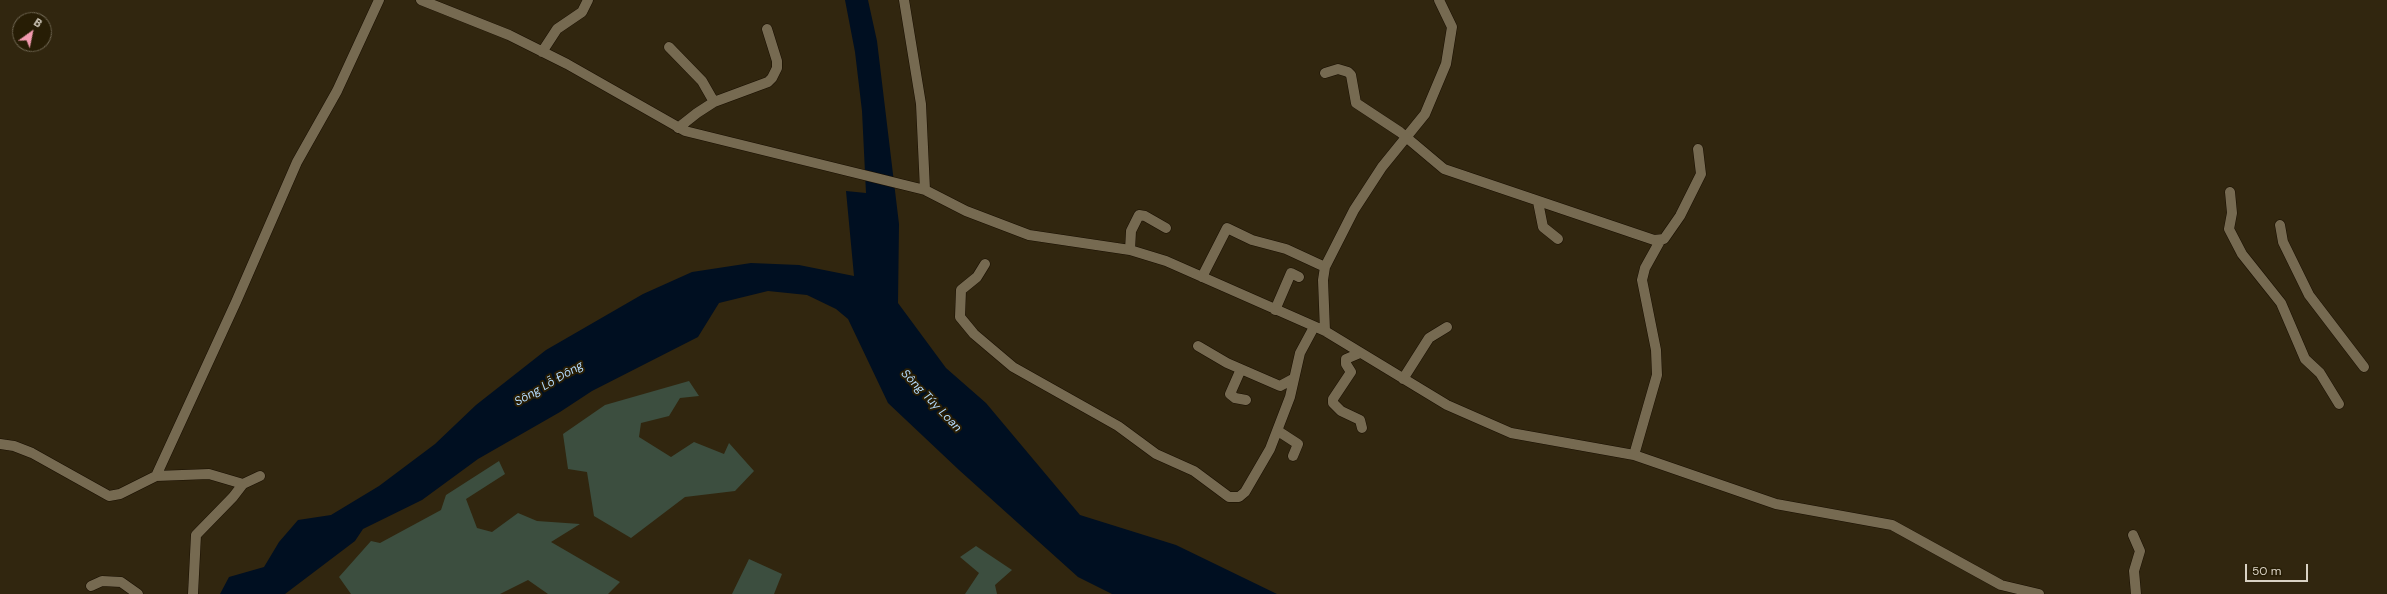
<!DOCTYPE html>
<meta charset="utf-8">
<style>
body{margin:0}
#map{position:relative;width:2387px;height:594px;overflow:hidden;background:#31260f;font-family:"DM Sans",sans-serif}
canvas{display:block}
.north{position:absolute;left:12px;top:12px;width:40px;height:40px;box-sizing:border-box;background:#271d05;border:1px solid #6e6551;border-radius:50%;rotate:33deg;font-size:11px;font-weight:700;line-height:16px;text-align:center;color:#d9d2c4}
.north::after{content:'';display:block;margin:auto;width:14px;height:18px;background:#f29aaf;clip-path:polygon(50% 0,100% 100%,50% 72%,0 100%)}
.scale{position:absolute;left:2245px;top:564px;width:63px;height:18px;box-sizing:border-box;border:2px solid #d9d2c4;border-top:0;padding-left:5px;font-size:12px;line-height:14px;white-space:nowrap;color:#d9d2c4;-webkit-text-stroke:3px #271d05;paint-order:stroke}
</style>
<div id="map">
<canvas width="2387" height="594"></canvas>
<div class="north">B</div>
<div class="scale">50 m</div>
</div>
<script>
const ctx = document.querySelector('canvas').getContext('2d');
ctx.lineJoin = 'round';
function fill(path, color) { ctx.fillStyle = color; ctx.fill(path, 'evenodd'); }
const shape = rows => new Path2D(rows.map(r => 'M' + r).join(''));
function trace(path, color, width, dash) { ctx.strokeStyle = color; ctx.lineWidth = width; ctx.lineCap = dash ? 'butt' : 'round'; ctx.setLineDash(dash || []); ctx.stroke(path); }
function drawText(font, color, halo, rows, align = 'center') {
  ctx.font = font + ' "DM Sans",sans-serif'; ctx.lineWidth = 4; ctx.setLineDash([]); ctx.textBaseline = 'middle'; ctx.strokeStyle = halo; ctx.fillStyle = color; for (const [text, x, y, turn = 0] of rows) {
    ctx.save(); ctx.translate(x, y); ctx.rotate((+turn || 0) * Math.PI / 180); ctx.textAlign = isNaN(turn) ? turn : align; if (halo) ctx.strokeText(text, 0, 0); ctx.fillText(text, 0, 0); ctx.restore();
  }
}
fill(shape([
 [689,381,699,396,680,398,669,416,641,423,639,437,671,457,694,442,724,454,729,443,754,471,735,491,685,497,631,538,594,516,587,472,568,469,563,434,605,405],
 [499,461,505,474,466,499,477,528,492,532,518,513,537,521,580,524,551,542,620,582,608,594,548,594,528,580,500,594,351,594,339,577,371,541,380,543,441,510,446,495],
 [976,546,1012,570,995,585,997,594,965,594,979,573,960,557],
 [749,559,782,574,774,594,732,594]
]), '#3c4e3f');
fill(shape([
 [845,0,868,0,877,41,899,224,898,303,946,368,986,403,1080,515,1176,545,1277,594,1112,594,1078,577,959,470,888,403,848,319,836,309,807,295,768,291,719,303,698,337,592,391,560,412,478,459,422,500,363,529,355,541,285,594,220,594,229,577,264,567,279,542,298,520,331,515,379,486,435,444,476,405,546,350,643,294,692,272,751,263,799,265,854,276,846,191,866,193,862,111,855,52]
]), '#000f21');
const minor = shape([
 [421,0,509,35,567,64,685,131,925,190,966,211,1029,235,1130,250,1166,261,1325,331,1447,405,1511,433,1634,455,1776,504,1892,525,2001,585,2039,594],
 [904,0,921,104,925,190],
 [669,47,702,81,714,102],
 [542,52,557,29,582,12,588,0],
 [1325,73,1338,69,1348,72,1351,75,1356,103,1400,132,1444,169,1654,240,1664,239,1680,216,1701,174,1698,149],
 [678,128,697,113,714,102,768,82,772,78,777,68,777,61,767,29],
 [2230,192,2232,213,2229,229,2242,254,2281,303,2305,359,2320,373,2339,404],
 [1538,202,1543,227,1558,239],
 [2280,225,2283,242,2309,295,2364,367],
 [1130,250,1131,231,1139,215,1145,216,1166,228],
 [985,264,977,277,961,290,960,317,974,334,1013,367,1118,426,1156,454,1194,471,1229,497,1239,497,1245,492,1270,449,1290,397,1300,353,1314,327],
 [1202,277,1227,228,1252,240,1286,249,1325,267],
 [1275,310,1291,273,1299,277],
 [1325,331,1323,280,1325,267,1354,210,1382,167,1425,114,1446,64,1452,27,1439,0],
 [1198,346,1227,363,1280,386,1293,379],
 [1360,353,1346,359,1346,364,1351,372,1333,399,1333,403,1341,411,1360,420,1362,428],
 [1241,369,1230,394,1235,398,1246,400],
 [1403,379,1429,338,1447,327],
 [1278,431,1298,444,1293,456],
 [0,444,14,446,32,453,109,496,120,494,156,476,209,474,243,484],
 [1634,455,1657,375,1656,350,1642,280,1645,268,1660,241],
 [156,476,236,302,297,162,337,91,379,0],
 [2133,535,2140,551,2134,571,2136,594],
 [91,586,102,581,121,582,138,594],
 [193,594,196,535,233,497,243,484,260,476]
]);
trace(minor, '#190f00', 11);
trace(minor, '#766a51', 10);
drawText('italic 12px', '#b4dbfd', '#271d05', [
 ["Sông Lỗ Đông",549,384,-30],
 ["Sông Túy Loan",931,401,46]
]);
</script>
